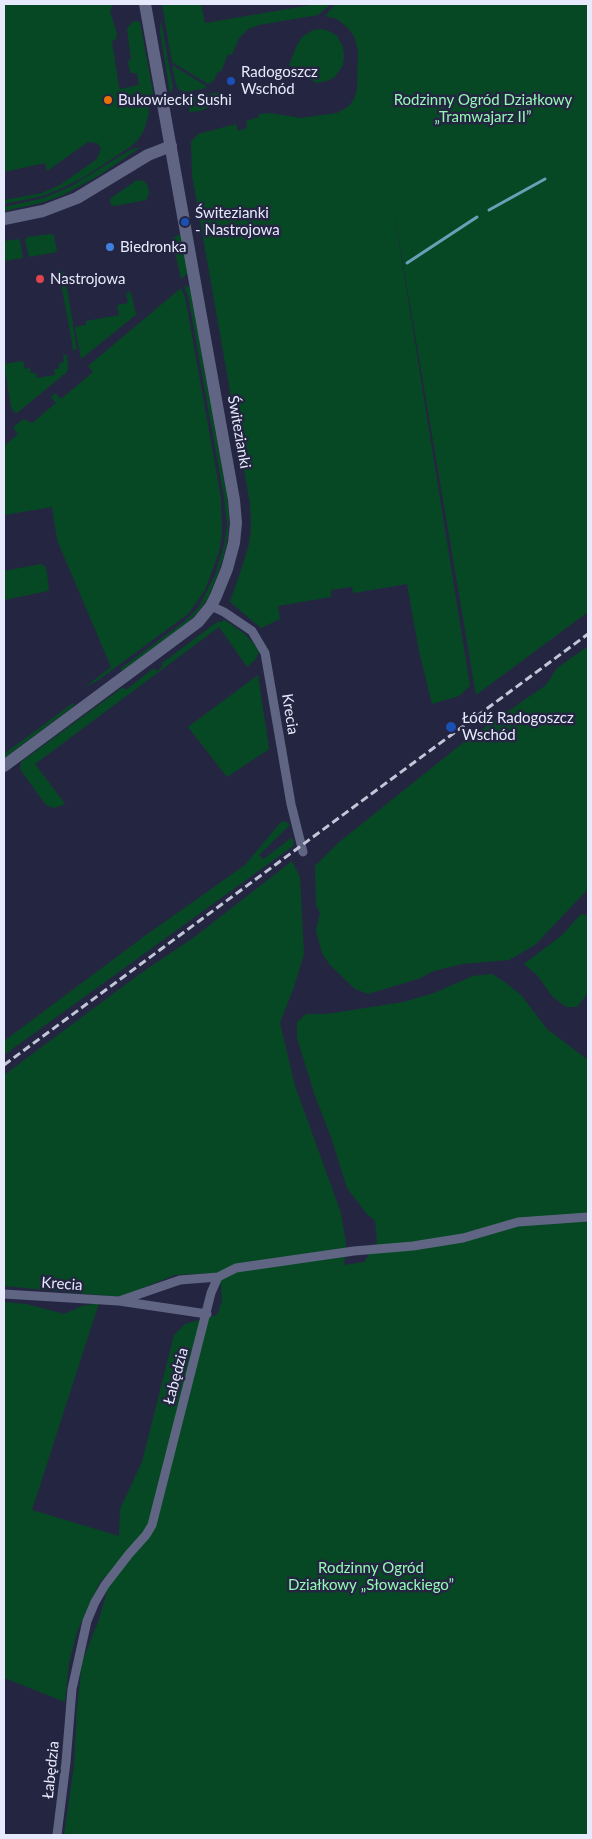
<!DOCTYPE html>
<meta charset="utf-8">
<style>
body{margin:0}
#map{position:relative;width:592px;height:1839px;overflow:hidden;background:#242641;font-family:Lato,sans-serif}
canvas{display:block}
.frame{position:absolute;inset:0;border:5px solid #e7eafc;pointer-events:none}
</style>
<div id="map">
<canvas width="592" height="1839"></canvas>
<div class="frame"></div>
</div>
<script>
const ctx = document.querySelector('canvas').getContext('2d');
ctx.lineJoin = 'round';
function fill(path, color) { ctx.fillStyle = color; ctx.fill(path, 'evenodd'); }
const shape = rows => new Path2D(rows.map(r => 'M' + r).join(''));
function trace(path, color, width, dash) { ctx.strokeStyle = color; ctx.lineWidth = width; ctx.lineCap = dash ? 'butt' : 'round'; ctx.setLineDash(dash || []); ctx.stroke(path); }
function drawText(font, color, halo, rows, align = 'center') {
  ctx.font = font + ' Lato,sans-serif'; ctx.lineWidth = 5; ctx.setLineDash([]); ctx.textBaseline = 'middle'; ctx.strokeStyle = halo; ctx.fillStyle = color; for (const [text, x, y, turn = 0] of rows) {
    ctx.save(); ctx.translate(x, y); ctx.rotate((+turn || 0) * Math.PI / 180); ctx.textAlign = isNaN(turn) ? turn : align; if (halo) ctx.strokeText(text, 0, 0); ctx.fillText(text, 0, 0); ctx.restore();
  }
}
fill(shape([
 [4,4,113,4,110,11,117,34,116,39,112,41,119,88,121,89,139,85,137,73,130,73,128,62,131,59,127,29,132,22,137,21,140,22,154,98,147,100,149,113,144,131,136,142,130,147,84,177,62,188,43,196,4,204,4,200,42,193,60,185,97,159,101,149,97,143,88,142,47,171,45,163,4,172],
 [162,4,201,4,205,23,317,4,331,4,318,15,259,25,248,29,239,38,232,55,228,54,221,72,218,71,214,80,213,80,211,83,208,84,172,62],
 [336,4,588,4,588,612,476,695,391,192,470,686,459,696,432,704,419,651,407,584,353,593,352,587,331,590,331,597,278,606,280,619,261,628,230,602,244,561,249,544,251,527,250,504,192,175,191,142,198,134,236,124,238,131,247,128,246,121,259,117,259,114,270,113,301,118,337,113,349,106,354,99,357,90,358,51,354,36,348,28,337,19,325,16],
 [161,20,173,88,170,93,160,32],
 [321,29,329,31,337,36,343,47,344,56,343,65,335,77,327,81,316,83,289,65,297,45,302,37,313,30],
 [172,65,206,86,206,88,187,92,179,90,176,84],
 [221,92,215,101,209,107,200,111,189,112,189,103,193,97],
 [141,147,98,176,63,195,41,203,4,211,4,207,44,198,70,187,130,150],
 [137,180,144,181,148,186,149,193,146,200,115,206,111,205,110,202,111,198],
 [51,234,54,235,57,252,29,257,25,240,27,237],
 [181,234,188,273,181,279,172,238],
 [18,239,20,241,23,258,4,261,4,241],
 [64,271,77,349,71,350,73,348,59,272],
 [184,286,190,287,227,496,229,514,228,535,224,555,216,579,208,598,198,612,187,623,122,671,120,669,185,621,198,608,215,575,224,545,227,525,224,497,188,296],
 [181,288,185,297,221,498,222,534,219,552,205,590,188,614,97,681,85,687,111,667,57,540,52,507,4,515,4,446,18,434,13,428,23,419,32,423,56,403,51,397,55,393,61,399,93,372,88,366],
 [131,292,135,311,137,314,81,359,75,327,86,325,86,321,119,315,117,305,128,303,126,293],
 [63,355,67,355,68,366,67,372,17,413,13,411,11,407,4,364,23,361,25,369,30,368,31,373,36,373,37,378,55,375,54,369,59,369,59,363,64,362],
 [41,564,46,567,49,588,48,591,4,600,4,571],
 [223,619,245,634,254,644,259,652,256,659,247,667,219,627,35,764,65,804,54,808,46,805,22,772,20,768,21,762,123,687,126,690,154,668,157,671,163,666,161,664,217,622,222,622],
 [588,646,588,889,535,945,509,960,462,964,434,971,418,979,368,994,355,989,330,965,322,953,316,931,320,913,316,905,315,866,338,843,464,742,546,685,557,668],
 [258,675,269,749,227,777,188,727],
 [73,703,74,706,4,758,4,754],
 [282,821,288,823,290,825,259,855,263,859,265,858,291,838,294,841,293,846,4,1055,4,1041,146,935,245,865],
 [292,861,300,877,304,954,294,987,280,1023,295,1086,341,1213,346,1244,344,1265,364,1262,377,1242,375,1221,366,1213,347,1188,331,1137,315,1096,297,1038,297,1022,306,1014,327,1014,403,1002,434,993,473,976,492,974,506,983,521,995,547,1029,588,1060,588,1835,64,1835,74,1766,77,1708,82,1662,98,1622,107,1592,106,1575,99,1584,77,1632,69,1663,65,1702,4,1678,4,1302,26,1304,64,1314,82,1306,99,1303,32,1510,119,1536,120,1509,142,1462,174,1335,185,1324,217,1315,222,1301,221,1285,210,1273,175,1275,120,1297,4,1286,4,1075,141,973,193,938],
 [581,914,588,916,588,993,577,1007,566,1007,552,996,537,975,524,964,562,935]
]), '#074824');
trace(shape([
 [489,210,545,179],
 [407,263,477,217]
]), '#68a0b7', 3);
trace(shape([
 [211,606,224,612,252,631,265,653,291,804,303,852],
 [4,1294,119,1301],
 [207,1314,119,1301,180,1280,218,1277],
 [57,1835,66,1762,72,1689,87,1621,95,1602,105,1585,129,1554,146,1535,152,1525,211,1293,218,1277,236,1268,354,1251,413,1246,463,1238,518,1222,588,1217]
]), '#616584', 9);
trace(shape([
 [4,219,43,211,77,198,148,155,171,146],
 [4,766,198,622,211,606,216,596,227,569,234,543,236,523,234,500,145,4]
]), '#616584', 12);
trace(shape([
 [4,1065,588,634]
]), '#c3c5d9', 3, [8, 4]);
for (const [x, y, r, color] of [
 [231,81,5,"#1a4fb4"],
 [108,100,5,"#e8710a"],
 [185,222,5,"#1a4fb4"],
 [110,247,5,"#3f7fe0"],
 [40,279,5,"#e0444e"],
 [451,727,6,"#1a4fb4"]
]) { const dot = new Path2D(); dot.arc(x, y, r, 0, 2 * Math.PI); ctx.fillStyle = color; ctx.fill(dot); trace(dot, '#242641', 2); }
drawText('15px', '#e7eafc', '#242641', [
 ["Radogoszcz",241,72],
 ["Wschód",241,89],
 ["Bukowiecki Sushi",118,100],
 ["Świtezianki",195,213],
 ["- Nastrojowa",195,230],
 ["Biedronka",120,247],
 ["Nastrojowa",50,279],
 ["Łódź Radogoszcz",462,718],
 ["Wschód",462,735]
], 'left');
drawText('15px', '#94f9b3', '#242641', [
 ["Rodzinny Ogród Działkowy",483,100],
 ["„Tramwajarz II”",483,117],
 ["Rodzinny Ogród",371,1568],
 ["Działkowy „Słowackiego”",371,1585]
]);
drawText('15px', '#e7eafc', '#242641', [
 ["Świtezianki",239,432,80],
 ["Krecia",290,714,81],
 ["Krecia",62,1284,4],
 ["Łabędzia",176,1376,-75],
 ["Łabędzia",51,1770,-84]
]);
</script>
